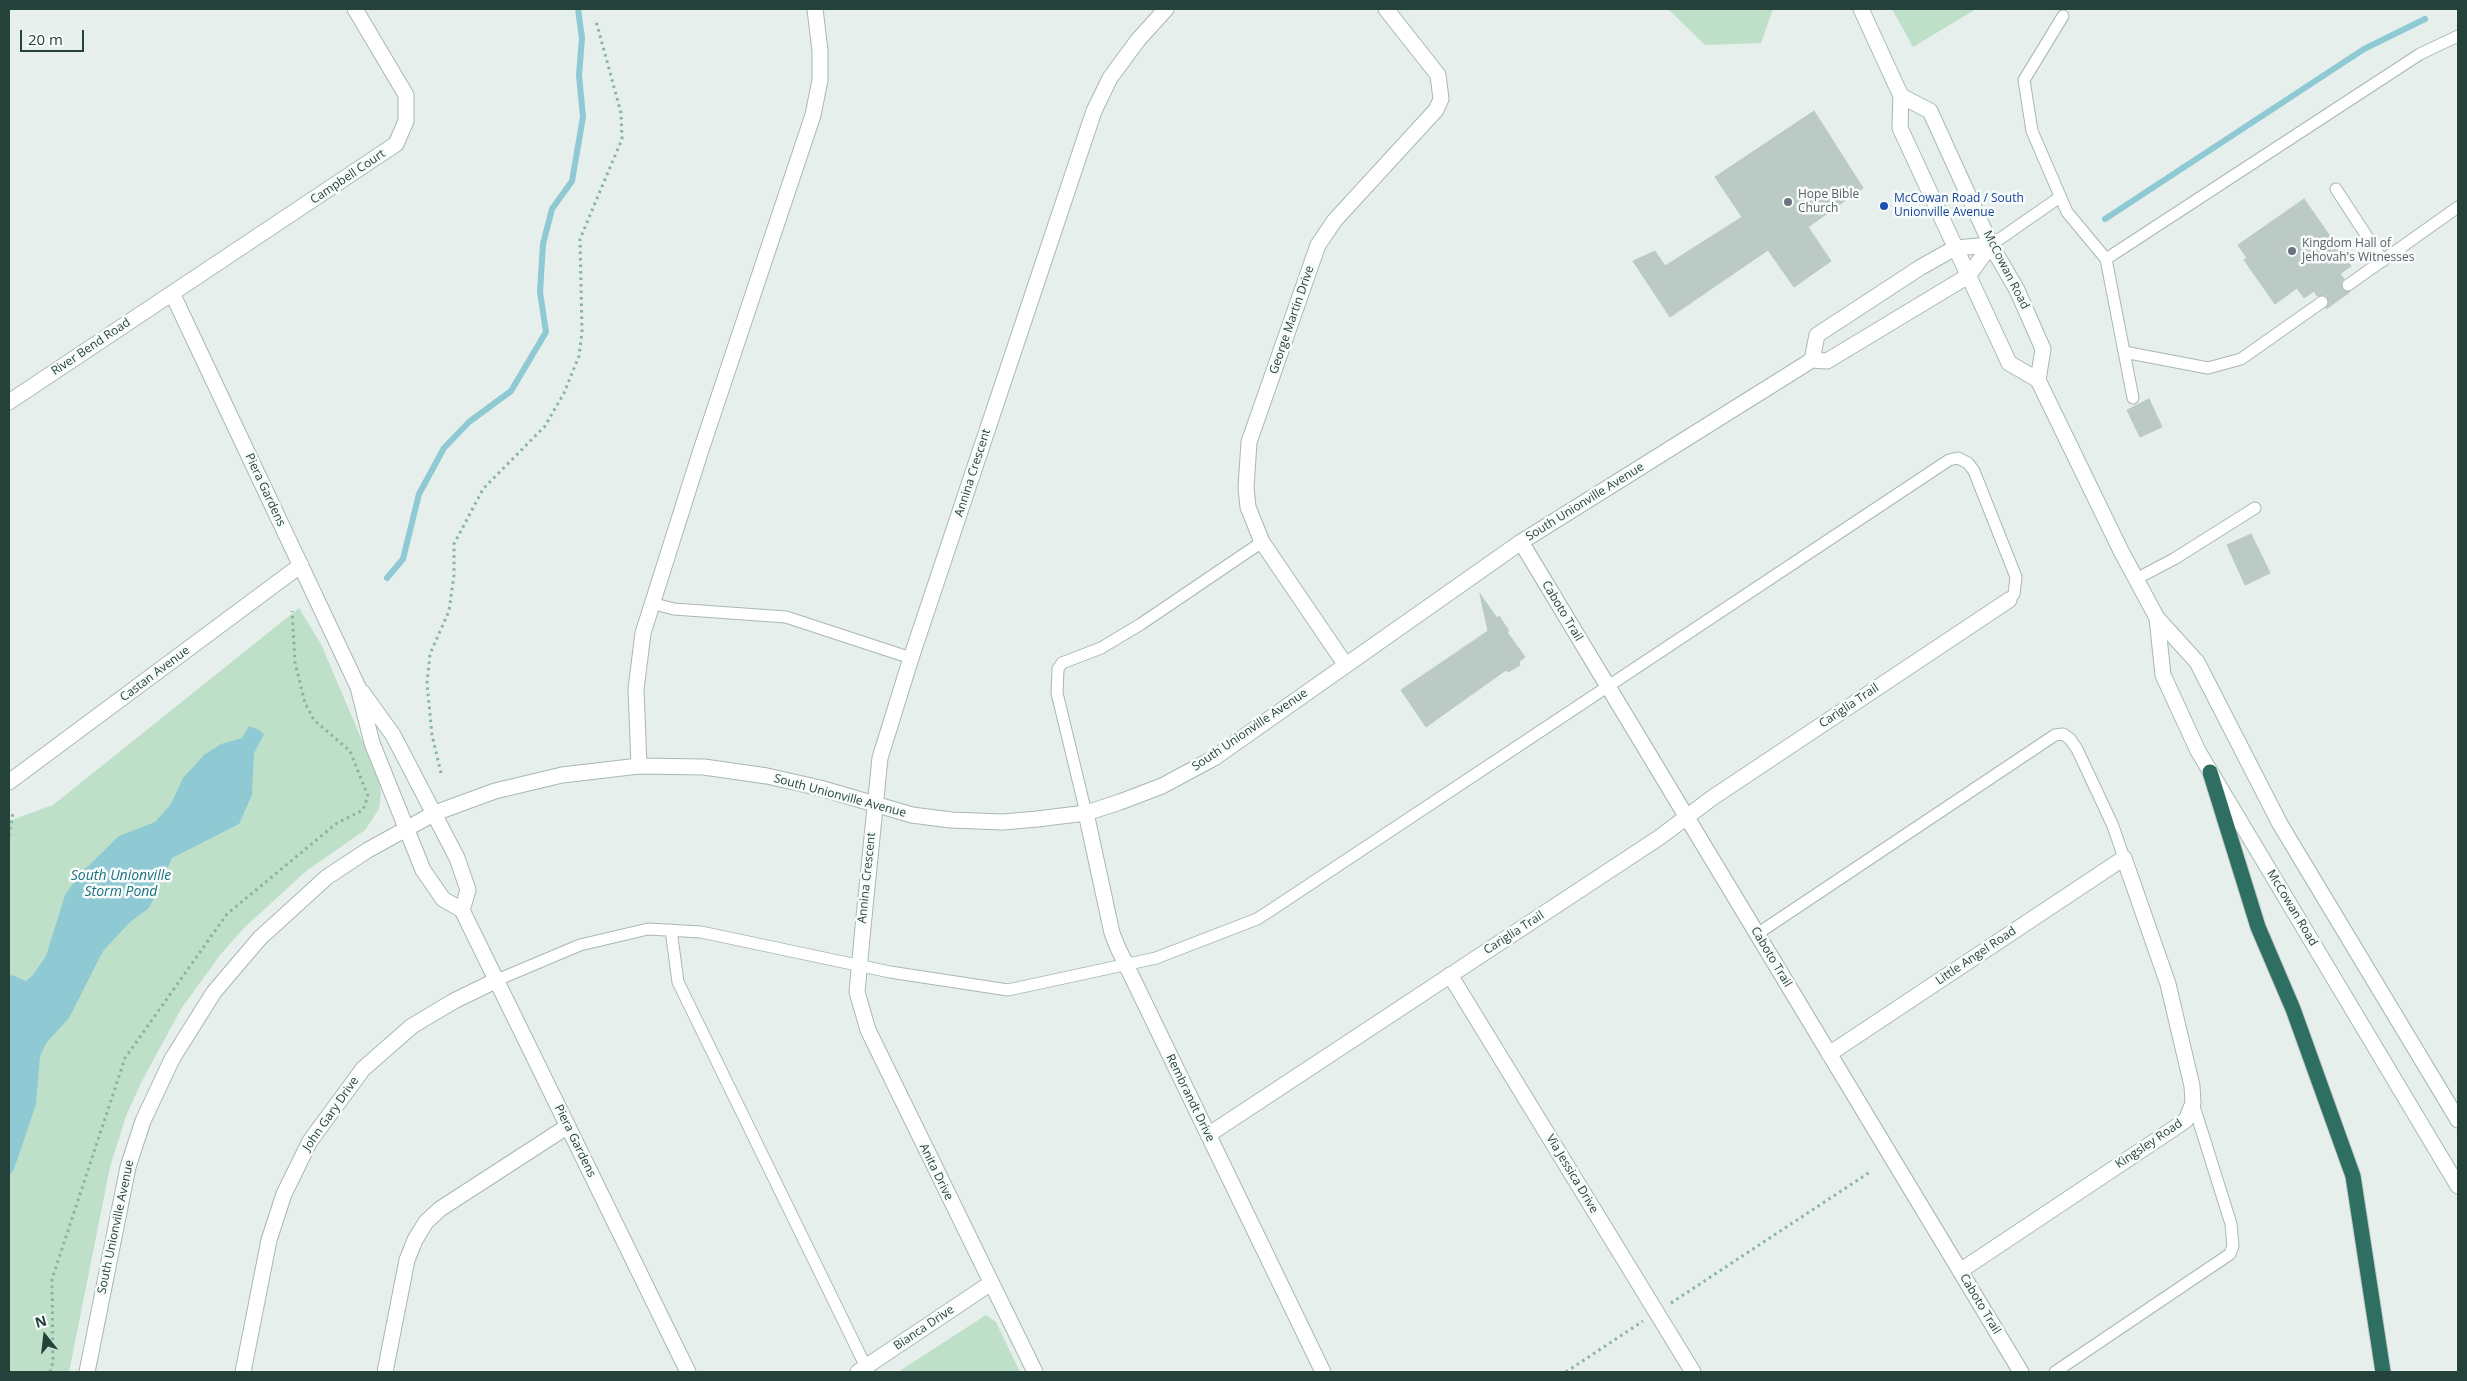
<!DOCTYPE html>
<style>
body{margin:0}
#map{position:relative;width:2467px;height:1381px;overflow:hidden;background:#e6efeb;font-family:"Open Sans",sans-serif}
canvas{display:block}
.frame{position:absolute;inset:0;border:10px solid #24423a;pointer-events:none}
.north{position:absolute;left:20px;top:1311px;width:50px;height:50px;-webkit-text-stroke:4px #f7fbf9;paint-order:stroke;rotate:344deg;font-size:14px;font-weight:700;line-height:20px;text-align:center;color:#24423a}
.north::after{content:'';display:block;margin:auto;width:18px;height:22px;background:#24423a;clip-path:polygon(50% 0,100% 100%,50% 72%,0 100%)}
.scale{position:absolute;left:20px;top:30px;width:64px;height:22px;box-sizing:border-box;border:2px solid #24423a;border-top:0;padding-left:6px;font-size:15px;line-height:18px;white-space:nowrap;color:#24423a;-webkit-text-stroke:4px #f7fbf9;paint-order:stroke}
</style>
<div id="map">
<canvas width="2467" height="1381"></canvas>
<div class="frame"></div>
<div class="north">N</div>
<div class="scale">20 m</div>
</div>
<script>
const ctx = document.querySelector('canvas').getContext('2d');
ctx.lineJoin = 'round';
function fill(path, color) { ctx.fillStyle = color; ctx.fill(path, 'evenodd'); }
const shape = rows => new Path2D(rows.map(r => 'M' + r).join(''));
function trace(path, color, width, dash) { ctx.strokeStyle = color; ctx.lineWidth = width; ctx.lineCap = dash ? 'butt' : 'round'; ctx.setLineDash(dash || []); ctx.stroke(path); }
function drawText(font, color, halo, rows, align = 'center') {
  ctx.font = font + ' "Open Sans",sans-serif'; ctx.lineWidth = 5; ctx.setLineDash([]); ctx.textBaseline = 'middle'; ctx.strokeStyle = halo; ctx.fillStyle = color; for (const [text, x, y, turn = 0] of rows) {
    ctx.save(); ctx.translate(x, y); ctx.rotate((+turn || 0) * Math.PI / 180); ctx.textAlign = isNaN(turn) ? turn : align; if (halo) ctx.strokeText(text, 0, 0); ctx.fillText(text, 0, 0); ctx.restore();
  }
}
fill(shape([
 [1668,9,1773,9,1761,43,1705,45],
 [1892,9,1976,9,1913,47],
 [299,608,321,644,379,780,381,793,379,809,365,830,305,872,245,927,221,954,181,1009,142,1081,126,1116,110,1167,69,1372,9,1372,9,821,53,805],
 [986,1315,996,1322,1020,1372,898,1372]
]), '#bfe0c8');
fill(shape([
 [249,726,259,730,264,734,254,753,252,795,239,824,172,858,149,908,130,922,103,951,69,1018,47,1042,40,1056,36,1104,14,1169,9,1177,9,974,26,981,33,975,46,956,65,895,79,875,119,836,155,822,171,804,183,778,204,755,221,744,242,738]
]), '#8ec9d4');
trace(shape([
 [2105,219,2364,49,2425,19],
 [387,578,403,559,419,494,444,448,469,422,511,391,546,332,540,292,543,244,552,209,572,181,583,117,579,75,582,38,578,9]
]), '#8ec9d4', 6);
const building = shape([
 [1814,111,1863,188,1808,227,1831,261,1794,287,1768,250,1670,317,1633,261,1655,251,1665,266,1742,217,1715,177,1814,111],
 [2304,199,2351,266,2340,274,2344,279,2341,282,2342,289,2350,292,2326,309,2329,302,2326,295,2317,296,2314,291,2304,298,2297,288,2275,304,2244,260,2247,258,2238,245,2304,199],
 [2149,399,2162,427,2140,437,2127,410,2149,399],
 [2251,534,2270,573,2245,585,2227,545,2251,534],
 [1480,594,1497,618,1499,616,1509,631,1507,632,1525,657,1519,662,1520,665,1508,672,1506,670,1426,727,1401,690,1488,631,1480,594]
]);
fill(building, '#bbcac4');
trace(building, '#b8c9c2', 1);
const service = shape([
 [2063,16,2024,80,2032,131,2067,212,2106,259,2133,398],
 [2336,189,2383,261],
 [1991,245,2060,197],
 [2106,259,2420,54,2458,36],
 [2348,285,2458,207],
 [2124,352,2208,368,2241,359,2322,302],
 [2136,579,2174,559,2255,508],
 [651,603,674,609,786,617,911,658],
 [1086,813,1057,693,1058,669,1062,663,1101,648,1141,624,1262,542],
 [671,930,678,982,866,1367],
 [1757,934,2055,735,2063,734,2070,739,2077,749,2113,826,2124,858],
 [497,980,580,945,648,929,701,932,890,972,1008,990,1156,958,1257,919,1268,912,1949,460,1958,458,1968,463,1974,471,2016,577,2014,594,2009,600],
 [2055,1372,2230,1254,2233,1246,2231,1224,2193,1103]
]);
const minor = shape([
 [172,293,358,687,372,743,423,870,443,899,462,910,688,1372],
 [9,402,396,144,406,121,406,95,355,9],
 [1521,542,2021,1372],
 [1345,664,1262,542,1248,507,1246,488,1249,442,1318,245,1335,220,1436,110,1441,99,1438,75,1386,9],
 [362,692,393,735,457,858,468,890,462,910],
 [639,766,636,689,643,633,700,453,813,115,820,80,820,51,815,9],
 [9,782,301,565],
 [1086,813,1112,933,1118,948,1323,1372],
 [1450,975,1693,1372],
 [1829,1054,2124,858,2168,984,2192,1086,2193,1103,2186,1120,2176,1127,1960,1271],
 [1208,1135,1660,837,1712,798,2009,600],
 [243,1372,269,1240,284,1194,310,1141,363,1069,412,1026,454,1001,497,980],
 [385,1372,407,1260,415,1240,426,1222,440,1209,568,1126],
 [858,1372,991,1283],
 [1035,1372,868,1030,857,992,863,927,880,758,911,658,1094,111,1110,78,1138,40,1166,9]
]);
const tertiary = shape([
 [1812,360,1817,335,1921,267,1955,248,1991,245],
 [87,1372,128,1167,143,1121,172,1059,214,992,260,938,327,877,368,850,435,813,495,791,562,775,639,766,704,767,767,776,820,788,912,815,951,820,1003,822,1037,819,1086,813,1120,802,1162,786,1214,758,1521,542,1812,360,1827,361,1968,276,1991,245]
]);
const secondary = shape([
 [1861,9,1901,96,1900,128,2009,363,2038,380,2121,551,2157,618,2197,662,2280,824,2458,1120],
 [1901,96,1930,111,1991,245,2017,290,2043,349,2038,380],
 [2157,618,2163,675,2198,751,2458,1186]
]);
const motorway = shape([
 [2210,772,2258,927,2293,1009,2353,1176,2383,1372]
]);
trace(service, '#a8b8b2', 13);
trace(minor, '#a8b8b2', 17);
trace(tertiary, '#a8b8b2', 17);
trace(secondary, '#a4bbb3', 17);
trace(motorway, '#c2cac8', 17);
trace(shape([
 [441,773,432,735,427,683,430,654,449,611,454,575,454,544,483,489,545,426,564,393,579,356,582,332,580,239,622,139,621,113,596,21],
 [9,836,13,813],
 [1671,1303,1870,1172],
 [50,1372,53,1362,52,1279,125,1058,227,914,337,823,363,810,368,796,350,751,314,720,305,703,295,662,292,611],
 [1566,1372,1643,1321]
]), '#86b3a5', 3, [2.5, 4]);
trace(service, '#fff', 11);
trace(minor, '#fff', 15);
trace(tertiary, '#fff', 15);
trace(secondary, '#fff', 15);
trace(motorway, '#2f6f62', 15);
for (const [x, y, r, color] of [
 [1788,202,5,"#6b7280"],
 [1884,206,5,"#1a4fb4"],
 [2292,251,5,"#6b7280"]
]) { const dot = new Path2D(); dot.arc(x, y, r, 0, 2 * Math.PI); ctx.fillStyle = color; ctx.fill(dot); trace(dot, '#f7fbf9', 2); }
drawText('12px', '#24423a', '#f7fbf9', [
 ["Campbell Court",348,177,-34],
 ["McCowan Road",2006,270,63],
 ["George Martin Drive",1292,320,-71],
 ["River Bend Road",91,347,-34],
 ["Annina Crescent",973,473,-72],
 ["Piera Gardens",265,490,65],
 ["South Unionville Avenue",1585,502,-32],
 ["Caboto Trail",1562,611,59],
 ["Castan Avenue",155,674,-37],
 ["Cariglia Trail",1849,706,-34],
 ["South Unionville Avenue",1250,730,-34],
 ["South Unionville Avenue",840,796,15],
 ["Annina Crescent",867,878,-84],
 ["McCowan Road",2292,908,59],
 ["Cariglia Trail",1514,933,-33],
 ["Little Angel Road",1976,956,-34],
 ["Caboto Trail",1771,957,59],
 ["Rembrandt Drive",1190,1098,64],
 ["John Gary Drive",331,1114,-55],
 ["Piera Gardens",575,1141,64],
 ["Kingsley Road",2149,1144,-34],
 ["Anita Drive",936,1172,64],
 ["Via Jessica Drive",1572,1174,59],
 ["South Unionville Avenue",116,1227,-78],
 ["Caboto Trail",1980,1304,59],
 ["Bianca Drive",924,1328,-34]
]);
drawText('12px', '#5b616d', '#f7fbf9', [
 ["Hope Bible",1798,195],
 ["Church",1798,209],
 ["Kingdom Hall of",2302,244],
 ["Jehovah's Witnesses",2302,258]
], 'left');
drawText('12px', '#164399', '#f7fbf9', [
 ["McCowan Road / South",1894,199],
 ["Unionville Avenue",1894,213]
], 'left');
drawText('italic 14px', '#1c6f80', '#f7fbf9', [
 ["South Unionville",121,876],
 ["Storm Pond",121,892]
]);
</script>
